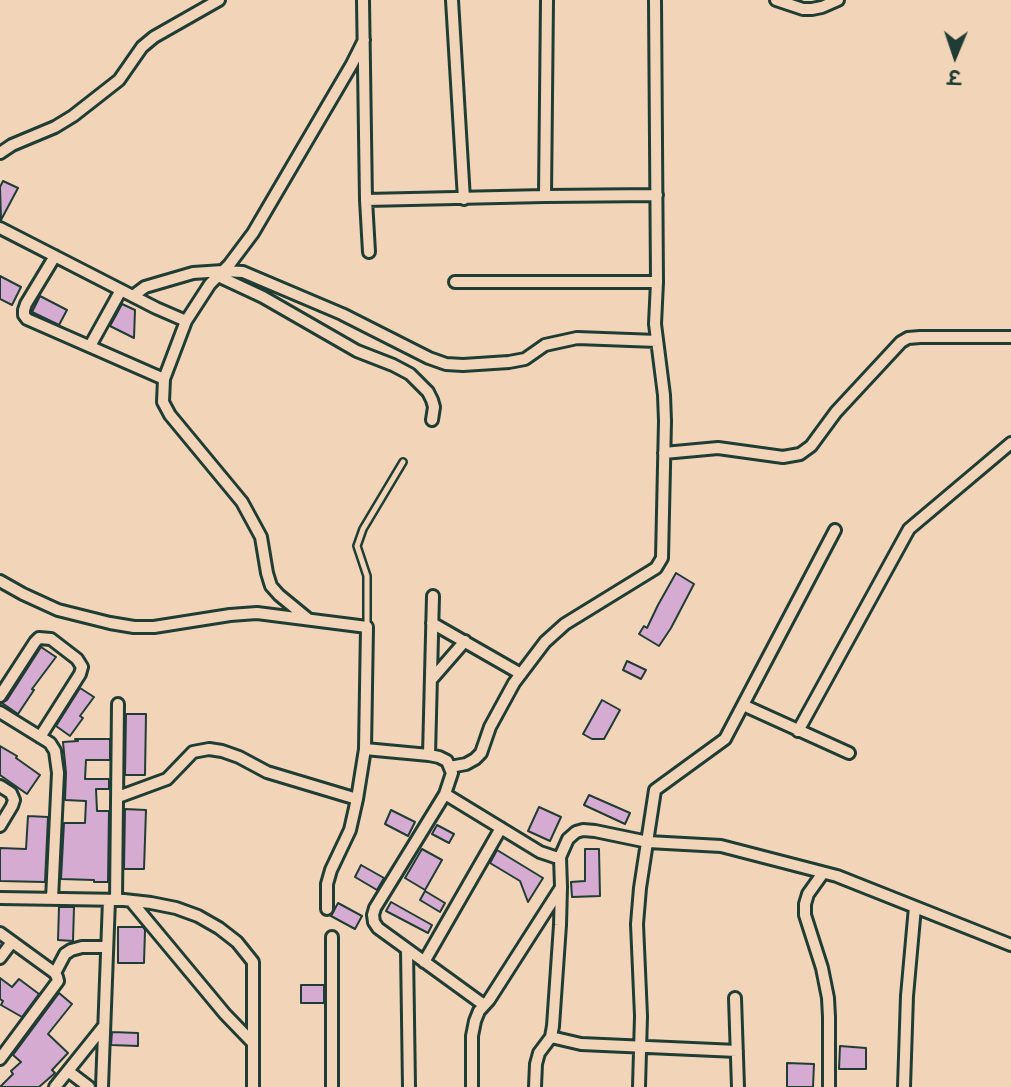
<!DOCTYPE html>
<meta charset="utf-8">
<style>
body{margin:0}
#map{position:relative;width:1011px;height:1087px;overflow:hidden;background:#f2d5b8;font-family:Delius,"Playpen Sans Deva",sans-serif}
canvas{display:block}
.north{position:absolute;left:920px;top:21px;width:70px;height:70px;-webkit-text-stroke:5px #f2d5b8;paint-order:stroke;rotate:182deg;font-size:19px;font-weight:700;line-height:28px;text-align:center;color:#1f3d34}
.north::after{content:'';display:block;margin:auto;width:24px;height:32px;background:#1f3d34;clip-path:polygon(50% 0,100% 100%,50% 72%,0 100%)}
</style>
<div id="map">
<canvas width="1011" height="1087"></canvas>
<div class="north">उ</div>
</div>
<script>
const ctx = document.querySelector('canvas').getContext('2d');
ctx.lineJoin = 'round';
function fill(path, color) { ctx.fillStyle = color; ctx.fill(path, 'evenodd'); }
const shape = rows => new Path2D(rows.map(r => 'M' + r).join(''));
function trace(path, color, width, dash) { ctx.strokeStyle = color; ctx.lineWidth = width; ctx.lineCap = dash ? 'butt' : 'round'; ctx.setLineDash(dash || []); ctx.stroke(path); }
const building = shape([
 [3,181,18,188,1,220,0,187,3,181],
 [0,276,21,287,12,305,0,299,0,276],
 [40,296,67,310,59,325,32,312,40,296],
 [122,304,135,310,134,338,110,326,122,304],
 [676,573,694,584,671,628,659,646,639,634,644,626,647,628,658,605,676,573],
 [41,647,56,657,32,689,34,690,18,714,2,703,7,700,41,647],
 [627,661,646,670,641,679,623,670,627,661],
 [80,688,94,697,80,716,83,718,70,736,56,726,80,688],
 [602,700,620,710,604,739,592,739,583,734,602,700],
 [126,714,146,714,145,775,125,775,126,714],
 [75,739,110,739,110,760,86,760,85,779,109,779,109,789,96,789,97,811,109,811,108,882,94,882,94,880,61,879,64,823,85,823,86,801,65,800,66,773,63,742,78,741,75,739],
 [0,746,17,756,16,758,40,775,27,794,0,775,0,746],
 [589,795,630,813,625,824,584,805,589,795],
 [539,807,561,817,550,841,528,831,539,807],
 [125,809,146,810,144,869,124,869,125,809],
 [391,810,415,822,408,836,385,824,391,810],
 [28,816,48,817,45,882,0,881,0,848,26,849,28,816],
 [437,825,454,834,449,843,432,834,437,825],
 [422,849,442,860,425,890,405,878,422,849],
 [585,849,599,849,600,896,572,897,571,882,585,881,585,849],
 [497,850,543,878,528,902,520,881,490,863,497,850],
 [361,865,384,878,377,890,355,877,361,865],
 [425,891,445,903,440,912,420,900,425,891],
 [391,902,432,925,428,933,386,911,391,902],
 [338,903,362,916,355,929,331,916,338,903],
 [59,907,74,907,73,941,58,940,59,907],
 [118,927,143,927,145,930,144,963,118,963,118,927],
 [0,978,12,987,19,979,39,994,22,1017,1,1005,3,1001,0,999,0,978],
 [301,985,324,985,324,1003,301,1003,301,985],
 [59,993,72,1004,48,1034,68,1053,52,1070,55,1073,39,1087,0,1087,13,1074,11,1071,21,1062,13,1055,59,993],
 [112,1032,138,1033,138,1046,111,1045,112,1032],
 [840,1046,866,1048,866,1069,839,1069,840,1046],
 [787,1063,814,1064,813,1087,787,1087,787,1063]
]);
fill(building, '#d6abd1');
trace(building, '#1f3d34', 2);
const lane = shape([
 [367,627,367,576,357,546,363,529,403,462]
]);
const street = shape([
 [363,0,366,200,369,252],
 [452,0,464,199],
 [776,0,803,9,812,9,822,7,838,0],
 [0,153,12,145,55,127,73,116,119,80,142,47,154,37,219,0],
 [545,196,547,0],
 [366,200,545,196,657,195],
 [0,228,156,308,186,321,164,379,163,402,170,415,242,502,261,537,267,573,271,586,279,595,307,618],
 [55,256,26,304,24,310,24,315,27,319,164,379],
 [218,276,263,297,357,351,393,365,410,374,428,392,432,400,434,407,432,420],
 [455,282,657,282],
 [133,296,145,287,193,273,223,271,243,272,342,314,429,358,446,364,463,365,509,362,525,359,545,345,577,338,657,341],
 [186,321,210,284,229,265,253,233,352,64,364,40],
 [90,346,121,290],
 [664,453,718,448,783,457,800,454,811,446,836,412,901,342,908,338,920,337,1011,337],
 [0,581,23,594,58,610,110,623,134,627,154,627,230,615,257,613,367,627,365,749,429,755,439,757,447,761,452,773,445,794,375,908,373,915,374,922,378,928,484,1005],
 [432,623,521,674],
 [431,680,465,641],
 [0,696,35,642,39,638,51,639,77,659,82,667,80,674,40,737],
 [743,705,849,753],
 [0,712,50,743,55,751,58,773,52,899],
 [798,731,909,529,1011,443],
 [429,755,433,596],
 [450,767,466,764,475,759,481,753,490,727,514,683,545,642,565,624,656,568,662,558,665,421,664,395,655,324,657,282,655,0],
 [0,786,11,793,14,800,12,806,0,826],
 [445,794,540,852,555,857,560,857,568,839,576,832,583,830,595,831,648,842,721,846,837,876,1011,945],
 [118,797,167,779,193,752,209,749,222,751,239,757,267,772,357,799],
 [823,873,808,894,805,904,805,915,822,968,828,998,829,1017,829,1087],
 [0,898,124,900,151,903,176,908,198,916,219,928,237,942,253,962,253,1087],
 [116,900,118,704],
 [131,901,225,1014,253,1043],
 [327,909,327,884,331,870,350,830,357,799,365,749],
 [0,933,55,973,57,977,58,981,0,1059],
 [332,937,332,1087],
 [407,950,409,1087],
 [0,958,12,942],
 [424,962,501,828],
 [55,973,65,954,71,950,82,947,107,947],
 [735,998,738,1087],
 [551,1037,581,1044,737,1051],
 [68,1071,89,1087],
 [55,1087,104,1026],
 [102,1087,109,900],
 [472,1087,472,1036,475,1021,479,1011,489,1000,560,889],
 [535,1087,536,1064,539,1053,551,1037,553,1026,560,925,561,887,560,857],
 [639,1087,641,1016,637,924,640,888,655,790,725,739,835,530],
 [904,1087,907,996,915,907]
]);
trace(lane, '#1f3d34', 10);
trace(street, '#1f3d34', 16);
trace(lane, '#f2d5b8', 5);
trace(street, '#f2d5b8', 10);
</script>
